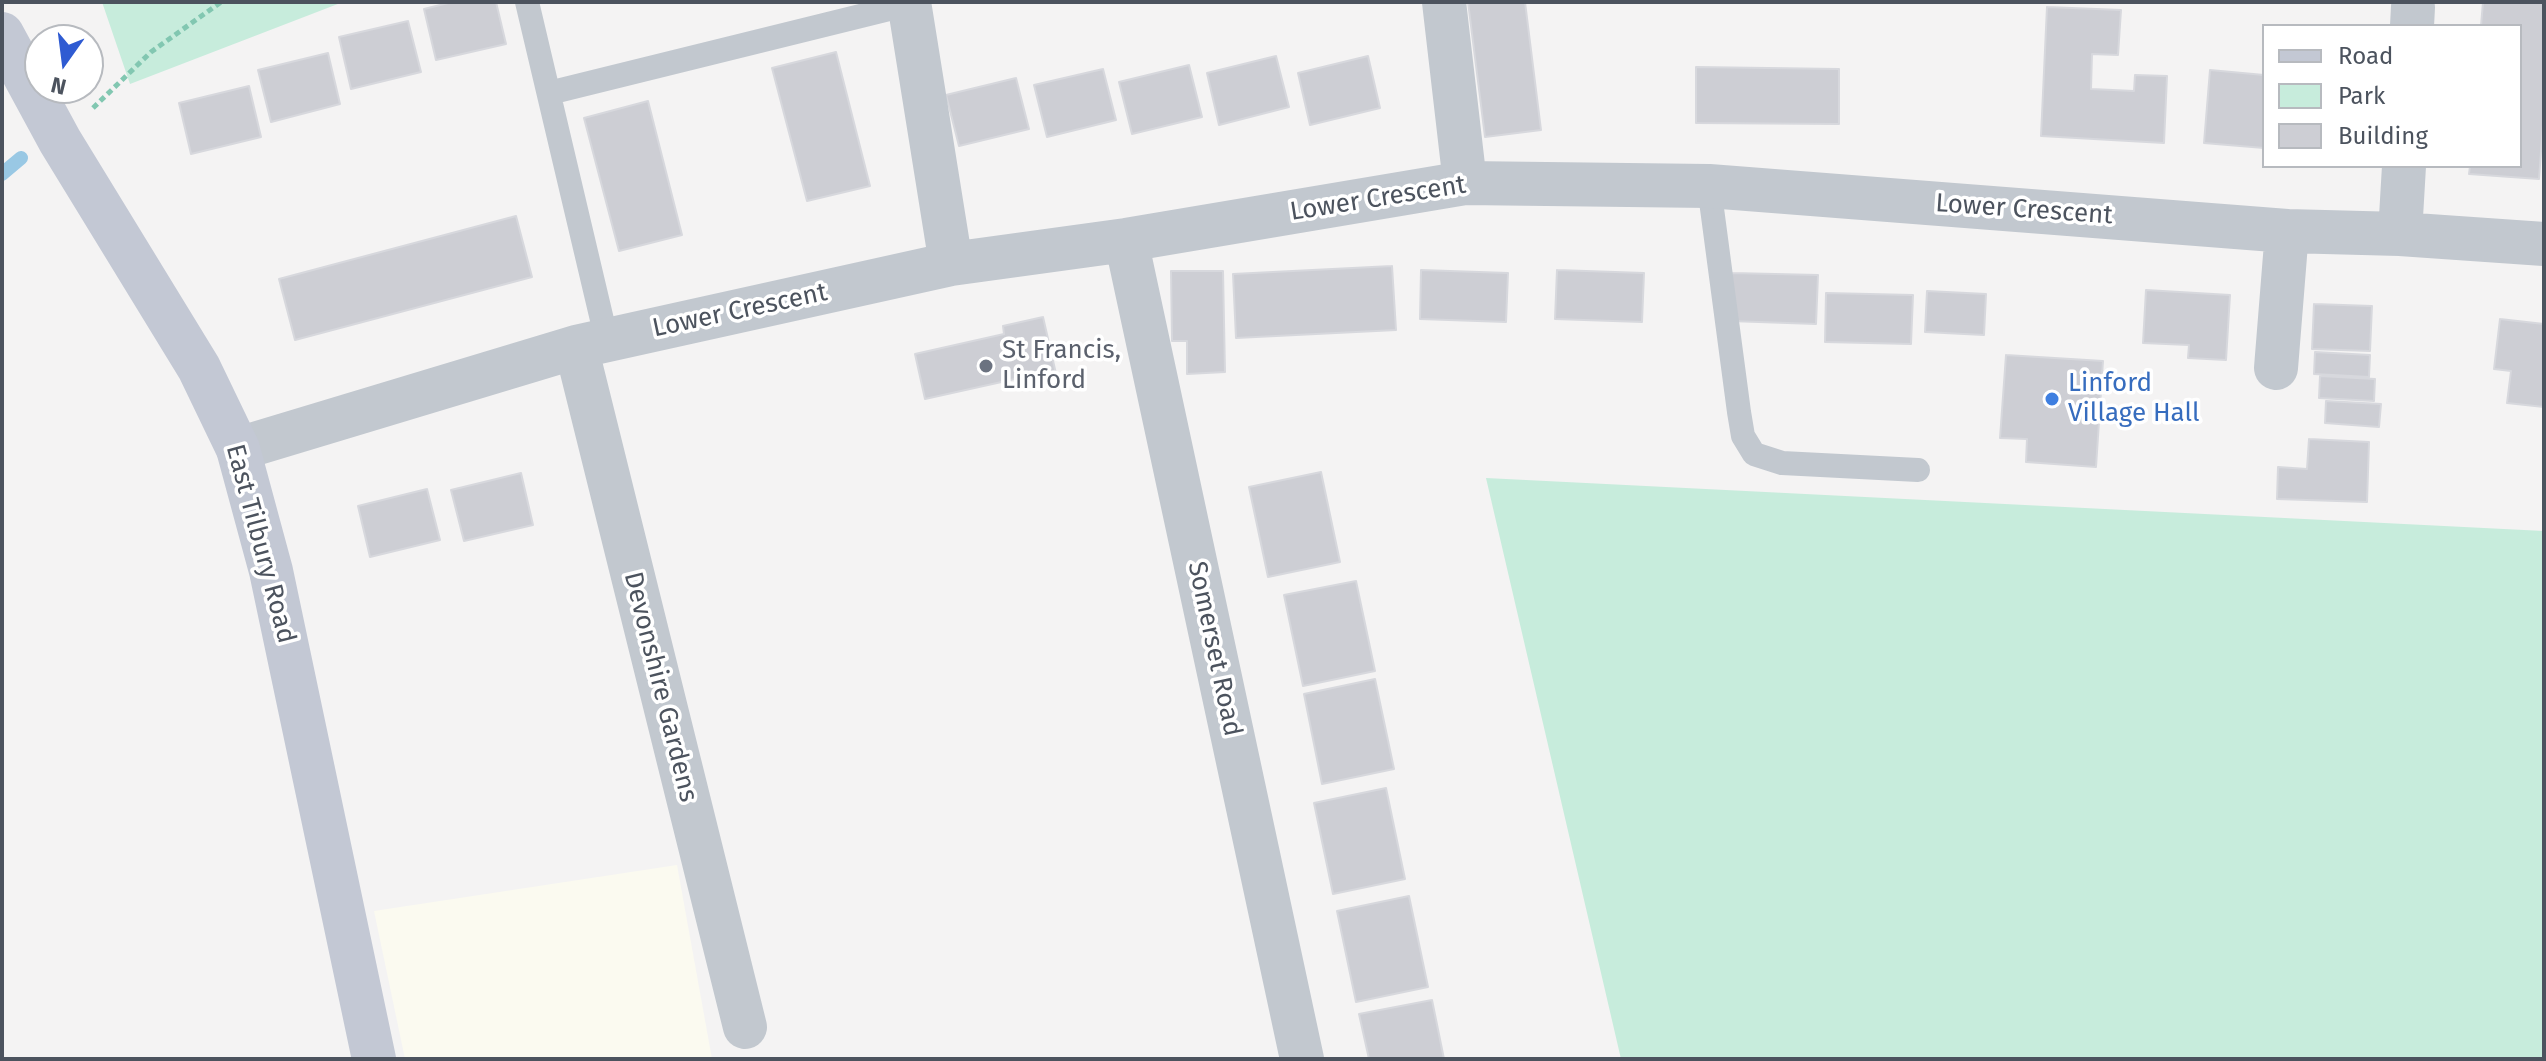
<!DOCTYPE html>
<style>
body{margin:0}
#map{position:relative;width:2546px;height:1061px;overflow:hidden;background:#f4f3f3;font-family:"Fira Sans",sans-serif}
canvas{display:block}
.frame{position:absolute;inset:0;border:4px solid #4c535e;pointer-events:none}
.legend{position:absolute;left:2262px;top:24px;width:260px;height:144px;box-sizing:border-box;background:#fff;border:2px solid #b7babf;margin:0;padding:10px 14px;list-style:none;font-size:24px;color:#4c535e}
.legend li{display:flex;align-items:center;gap:16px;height:40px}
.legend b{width:40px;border:2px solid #b7babf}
.north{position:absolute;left:24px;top:24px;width:80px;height:80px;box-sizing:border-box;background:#fff;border:2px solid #b7babf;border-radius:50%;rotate:194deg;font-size:22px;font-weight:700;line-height:32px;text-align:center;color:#4c535e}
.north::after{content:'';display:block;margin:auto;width:28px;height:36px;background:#2f5bd2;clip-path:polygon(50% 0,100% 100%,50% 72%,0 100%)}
</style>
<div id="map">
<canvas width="2546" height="1061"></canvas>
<div class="frame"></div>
<ul class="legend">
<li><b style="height:10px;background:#c3c8d4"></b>Road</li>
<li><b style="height:22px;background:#c7ecdc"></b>Park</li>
<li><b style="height:22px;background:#cdced4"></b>Building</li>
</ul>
<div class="north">N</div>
</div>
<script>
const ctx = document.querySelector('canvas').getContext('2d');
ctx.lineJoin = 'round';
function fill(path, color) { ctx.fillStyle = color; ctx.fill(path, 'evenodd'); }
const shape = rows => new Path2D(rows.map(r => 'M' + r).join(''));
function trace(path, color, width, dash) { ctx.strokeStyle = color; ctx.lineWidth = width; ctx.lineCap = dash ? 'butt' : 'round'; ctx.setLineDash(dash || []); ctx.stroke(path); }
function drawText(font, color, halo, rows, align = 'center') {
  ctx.font = font + ' "Fira Sans",sans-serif'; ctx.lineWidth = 7; ctx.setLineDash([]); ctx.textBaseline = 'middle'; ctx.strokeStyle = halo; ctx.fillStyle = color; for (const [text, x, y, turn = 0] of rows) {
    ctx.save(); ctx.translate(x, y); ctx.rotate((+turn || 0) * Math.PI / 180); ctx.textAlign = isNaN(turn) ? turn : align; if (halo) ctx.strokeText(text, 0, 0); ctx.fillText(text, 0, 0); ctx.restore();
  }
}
fill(shape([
 [677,865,712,1059,405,1059,374,911]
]), '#fbfaf0');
fill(shape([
 [102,2,343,2,130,84],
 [1486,478,2544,531,2544,1059,1621,1059]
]), '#c7ecdc');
trace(shape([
 [2,174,21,158]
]), '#99c8e4', 14);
const building = shape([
 [452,2,496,2,506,44,436,60,424,9,452,2],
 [1468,2,1525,2,1541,130,1485,137,1468,2],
 [2483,2,2544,2,2544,111,2539,179,2469,174,2470,166,2520,166,2520,26,2481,26,2483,2],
 [2047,7,2121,10,2118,55,2092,54,2091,89,2134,91,2135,75,2167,76,2164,143,2041,136,2047,7],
 [408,21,421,72,351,89,339,37,408,21],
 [836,52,870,186,807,201,772,68,836,52],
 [328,53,340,104,271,122,258,70,328,53],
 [1276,56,1289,107,1219,125,1207,73,1276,56],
 [1368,56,1380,108,1310,125,1298,73,1368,56],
 [1189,65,1202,117,1132,134,1119,82,1189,65],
 [1696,67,1839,69,1839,124,1696,123,1696,67],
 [1103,69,1116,120,1047,137,1034,85,1103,69],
 [2210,70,2264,75,2264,148,2204,143,2210,70],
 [1016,78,1029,129,959,146,946,95,1016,78],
 [249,86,261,137,191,154,179,103,249,86],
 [648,101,682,235,619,251,584,118,648,101],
 [516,216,532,277,295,340,279,279,516,216],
 [1392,266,1396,330,1236,338,1233,274,1392,266],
 [1421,270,1508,273,1506,322,1420,319,1421,270],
 [1557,270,1644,273,1642,322,1555,319,1557,270],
 [1171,271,1223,271,1225,372,1187,374,1187,341,1172,341,1171,271],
 [1732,273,1818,275,1816,324,1730,321,1732,273],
 [2146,290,2230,295,2226,360,2188,358,2189,345,2143,343,2146,290],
 [1927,291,1986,294,1984,335,1925,332,1927,291],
 [1826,293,1913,295,1911,344,1825,342,1826,293],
 [2314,304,2372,306,2370,351,2312,349,2314,304],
 [1043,317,1057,378,1017,387,1015,379,925,399,915,354,1004,334,1003,326,1043,317],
 [2500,319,2544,324,2544,407,2507,403,2511,371,2494,369,2500,319],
 [2315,352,2370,355,2369,377,2314,374,2315,352],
 [2006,355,2103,361,2096,467,2026,462,2027,439,2000,438,2006,355],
 [2320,376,2375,379,2374,401,2319,398,2320,376],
 [2326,401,2381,404,2379,427,2325,423,2326,401],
 [2309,439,2369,442,2367,502,2277,499,2278,467,2307,469,2309,439],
 [1321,472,1340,562,1268,577,1249,487,1321,472],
 [521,473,533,525,464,541,451,490,521,473],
 [427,489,440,540,370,557,358,506,427,489],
 [1356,581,1375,671,1303,686,1284,595,1356,581],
 [1375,679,1394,769,1322,784,1304,694,1375,679],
 [1386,788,1405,879,1333,894,1314,803,1386,788],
 [1409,896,1428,987,1356,1002,1337,911,1409,896],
 [1432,1000,1444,1059,1369,1059,1359,1014,1432,1000]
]);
fill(building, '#cdced4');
trace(building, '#d7d8dd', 2);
trace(shape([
 [93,108,151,52,221,2]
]), '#82c7b1', 5, [6, 4]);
trace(shape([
 [527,2,607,341],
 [549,93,909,4],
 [1709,186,1739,412,1743,436,1754,454,1782,463,1918,470]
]), '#c2c8cf', 24);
trace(shape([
 [909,2,951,264],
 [1444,2,1465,183],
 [2412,26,2413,7],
 [2400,234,2404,166],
 [1126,240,1302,1059],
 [576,347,745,1027],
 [2276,368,2287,231],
 [238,449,576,347,951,264,1126,240,1465,183,1709,186,2287,231,2400,234,2544,244]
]), '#c2c8cf', 44);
trace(shape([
 [2,34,60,141,199,368,238,449,271,571,374,1059]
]), '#c3c8d4', 44);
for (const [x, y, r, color] of [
 [986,366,8,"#6b7280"],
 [2052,399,8,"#3f7fe0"]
]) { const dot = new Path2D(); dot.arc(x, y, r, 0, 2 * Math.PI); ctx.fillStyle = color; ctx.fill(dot); trace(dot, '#fff', 3); }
drawText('26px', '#4c535e', '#fff', [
 ["Lower Crescent",1378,199,-9],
 ["Lower Crescent",2024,210,4],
 ["Lower Crescent",740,311,-12],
 ["East Tilbury Road",260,544,75],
 ["Somerset Road",1214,649,78],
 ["Devonshire Gardens",660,687,76]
]);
drawText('26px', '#5b616d', '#fff', [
 ["St Francis,",1002,351],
 ["Linford",1002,381]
], 'left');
drawText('26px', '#366cbe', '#fff', [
 ["Linford",2068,384],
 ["Village Hall",2068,414]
], 'left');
</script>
